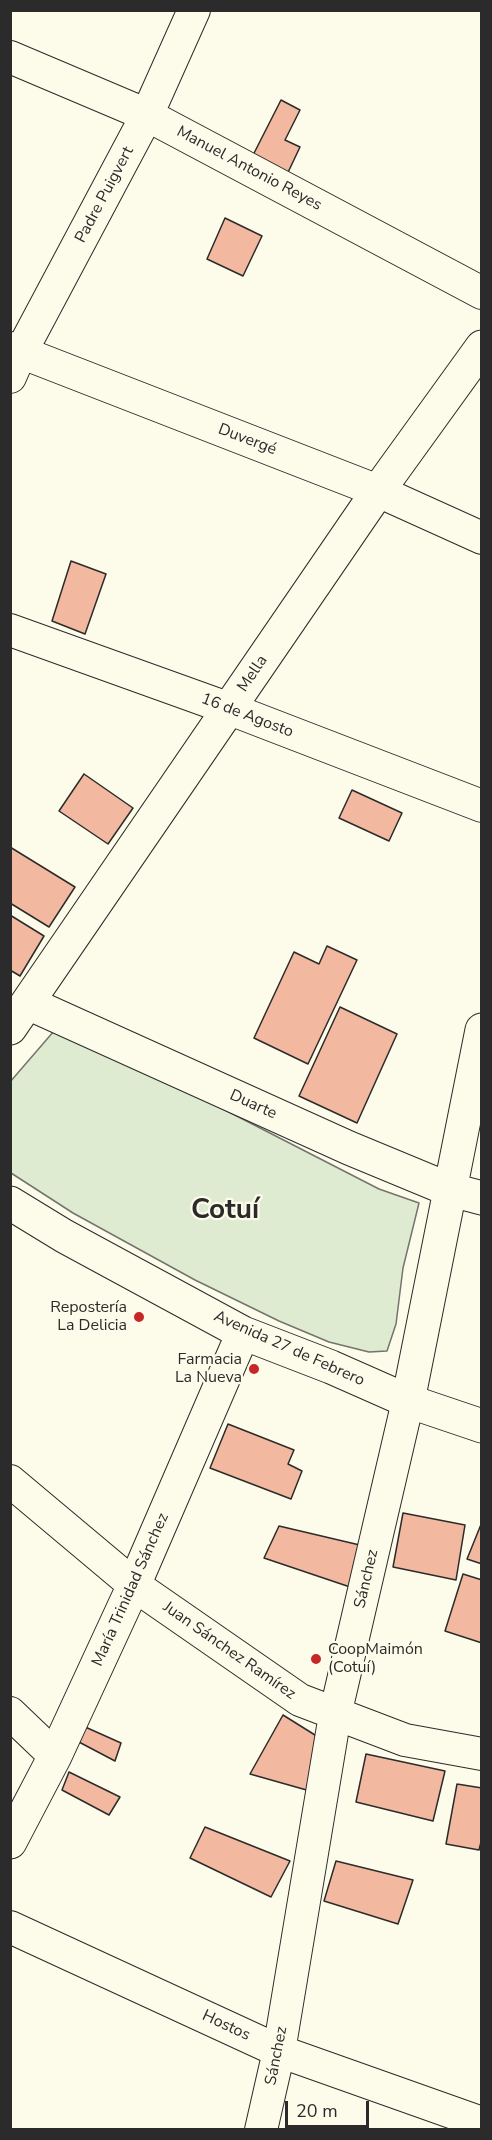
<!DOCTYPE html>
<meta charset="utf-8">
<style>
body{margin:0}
#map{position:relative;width:492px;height:2140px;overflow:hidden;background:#fdfbea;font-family:"Nunito Sans",sans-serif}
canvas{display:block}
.frame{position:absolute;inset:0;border:12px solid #2b2b2b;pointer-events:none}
.scale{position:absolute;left:285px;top:2101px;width:84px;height:27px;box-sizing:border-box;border:3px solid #2b2b2b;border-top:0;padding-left:8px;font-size:18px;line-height:21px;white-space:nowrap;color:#2b2b2b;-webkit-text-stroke:4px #fdfbea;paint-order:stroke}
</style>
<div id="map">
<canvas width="492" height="2140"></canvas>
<div class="frame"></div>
<div class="scale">20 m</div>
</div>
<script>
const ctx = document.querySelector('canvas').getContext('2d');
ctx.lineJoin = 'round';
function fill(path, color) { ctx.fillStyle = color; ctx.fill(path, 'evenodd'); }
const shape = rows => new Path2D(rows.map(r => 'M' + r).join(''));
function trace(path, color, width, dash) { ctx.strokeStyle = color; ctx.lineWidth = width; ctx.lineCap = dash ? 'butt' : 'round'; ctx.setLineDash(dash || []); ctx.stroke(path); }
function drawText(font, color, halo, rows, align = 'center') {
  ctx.font = font + ' "Nunito Sans",sans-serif'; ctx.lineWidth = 4.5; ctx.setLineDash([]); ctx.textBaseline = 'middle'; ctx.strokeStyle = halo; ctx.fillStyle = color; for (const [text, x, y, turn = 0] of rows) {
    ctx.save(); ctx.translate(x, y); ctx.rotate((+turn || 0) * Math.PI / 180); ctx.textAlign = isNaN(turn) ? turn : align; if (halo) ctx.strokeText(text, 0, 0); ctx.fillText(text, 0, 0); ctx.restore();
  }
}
const green = shape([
 [54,1031,147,1070,379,1189,419,1203,403,1268,396,1324,387,1351,369,1352,329,1342,279,1321,195,1280,73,1213,11,1173,10,1082,54,1031]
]);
fill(green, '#deebd1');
trace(green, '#74746e', 1.5);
const building = shape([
 [281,100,300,110,285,140,300,147,283,183,248,165,281,100],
 [225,218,262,236,243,276,207,259,225,218],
 [71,561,106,574,85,634,52,621,71,561],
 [84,774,133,808,108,844,59,811,84,774],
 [352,790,402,813,389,841,339,818,352,790],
 [10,847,75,887,49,927,10,903,10,847],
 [10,915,44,936,20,976,10,970,10,915],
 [327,946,357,960,308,1064,254,1038,294,952,319,964,327,946],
 [340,1007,397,1034,357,1123,299,1096,340,1007],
 [228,1424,294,1450,288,1464,302,1471,291,1499,210,1468,228,1424],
 [403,1513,465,1525,456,1580,393,1567,403,1513],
 [482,1522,482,1564,467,1559,482,1522],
 [279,1526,364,1546,353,1588,264,1558,279,1526],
 [463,1574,482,1580,482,1643,445,1631,463,1574],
 [283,1715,323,1740,310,1791,250,1774,283,1715],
 [83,1726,121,1743,115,1761,77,1741,83,1726],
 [366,1754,445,1771,433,1821,356,1802,366,1754],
 [69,1772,120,1797,109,1815,62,1790,69,1772],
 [457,1784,482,1788,482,1838,479,1850,446,1844,457,1784],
 [205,1827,290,1861,271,1897,190,1858,205,1827],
 [336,1861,413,1880,398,1924,324,1901,336,1861]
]);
fill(building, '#f2b8a0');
trace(building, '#2b2b2b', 1.5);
const minor = shape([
 [10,57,147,115,482,293],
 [10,348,378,491,482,538],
 [10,377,21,352,147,115,194,10],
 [10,630,230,709,482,806],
 [10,1481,134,1585,300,1700,405,1740,482,1754],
 [10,1713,55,1756],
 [10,1927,279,2051,482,2123],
 [261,2130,279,2051,335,1715,408,1401]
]);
const major = shape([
 [28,1003,349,1148,448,1189,482,1198],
 [10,1028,378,491,482,347],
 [10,1203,64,1236,243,1333,331,1367,408,1401,482,1426],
 [408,1401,482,1030],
 [10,1842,55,1756,134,1585,243,1333]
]);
trace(minor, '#2b2b2b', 34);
trace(major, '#2b2b2b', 35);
trace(minor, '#fdfbea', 32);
trace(major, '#fdfbea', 33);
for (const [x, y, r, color] of [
 [139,1317,6,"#c62828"],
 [254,1369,6,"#c62828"],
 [316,1659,6,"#c62828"]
]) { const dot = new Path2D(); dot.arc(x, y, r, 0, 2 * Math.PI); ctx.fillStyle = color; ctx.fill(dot); trace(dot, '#fdfbea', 2); }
drawText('16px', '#2b2b2b', '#fdfbea', [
 ["Manuel Antonio Reyes",249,169,28],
 ["Padre Puigvert",105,195,-62],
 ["Duvergé",247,440,21],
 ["Mella",253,674,-56],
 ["16 de Agosto",247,716,21],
 ["Duarte",253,1105,24],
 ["Avenida 27 de Febrero",289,1349,24],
 ["Sánchez",367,1579,-77],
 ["María Trinidad Sánchez",131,1590,-66],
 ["Juan Sánchez Ramírez",229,1651,35],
 ["Hostos",226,2026,25],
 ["Sánchez",277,2056,-79]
]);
drawText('16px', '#2b2b2b', '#fdfbea', [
 ["Repostería",127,1308],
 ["La Delicia",127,1326],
 ["Farmacia",242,1360],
 ["La Nueva",242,1378],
 ["CoopMaimón",328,1650,"left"],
 ["(Cotuí)",328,1668,"left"]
], 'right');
drawText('bold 28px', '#2b2b2b', '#fdfbea', [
 ["Cotuí",225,1211]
]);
</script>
